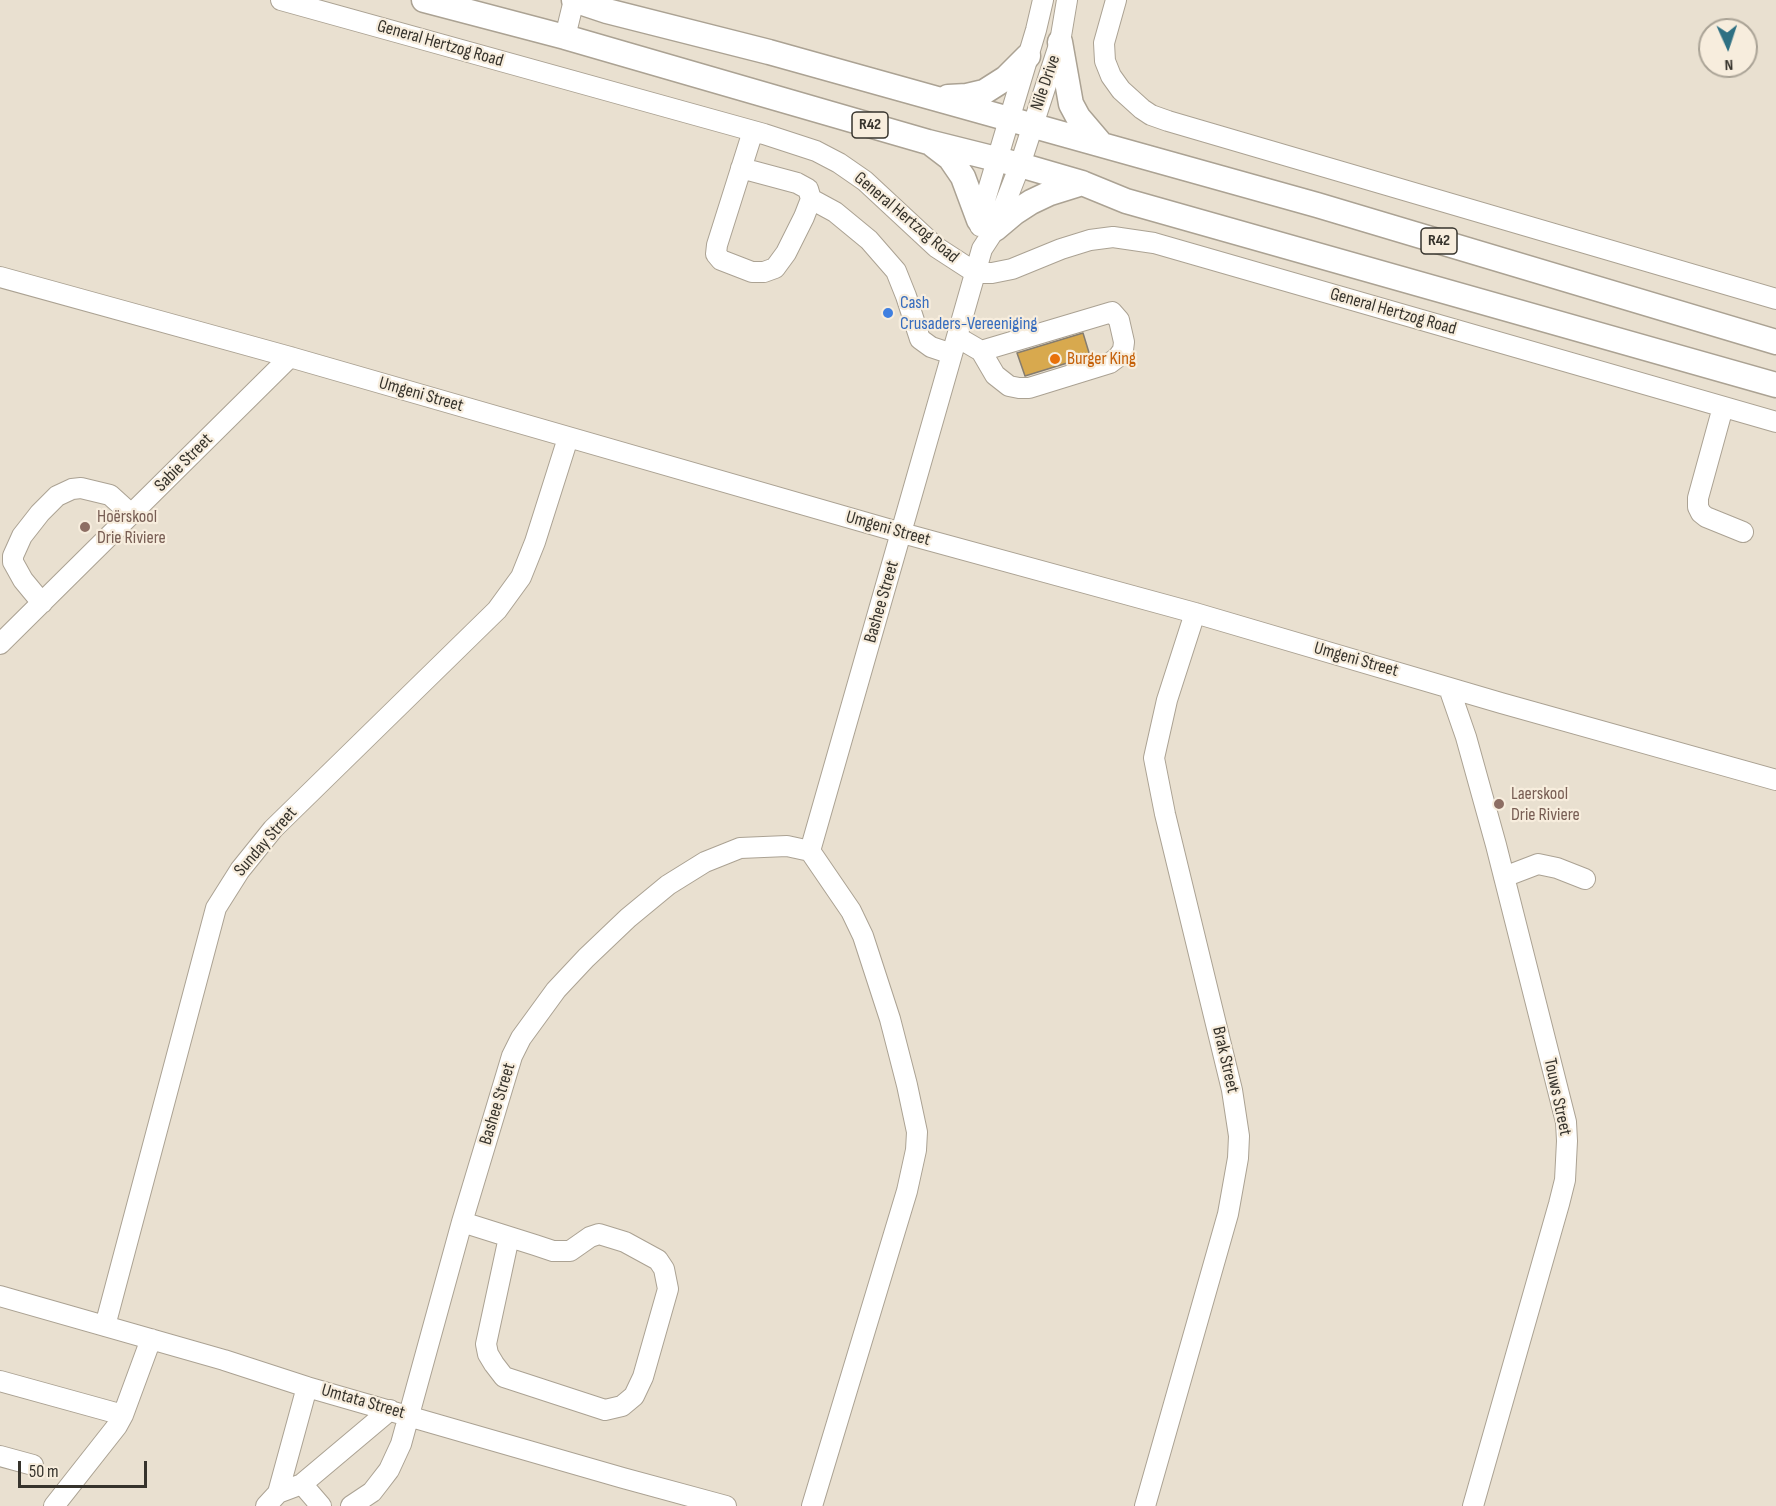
<!DOCTYPE html>
<meta charset="utf-8">
<style>
body{margin:0}
#map{position:relative;width:1776px;height:1506px;overflow:hidden;background:#e9e0d0;font-family:"Sofia Sans Condensed",sans-serif}
canvas{display:block}
.north{position:absolute;left:1698px;top:18px;width:60px;height:60px;box-sizing:border-box;background:#f7eddd;border:2px solid #aaa396;border-radius:50%;rotate:177deg;font-size:16px;font-weight:700;line-height:24px;text-align:center;color:#36332c}
.north::after{content:'';display:block;margin:auto;width:21px;height:27px;background:#2e7083;clip-path:polygon(50% 0,100% 100%,50% 72%,0 100%)}
.scale{position:absolute;left:18px;top:1461px;width:129px;height:27px;box-sizing:border-box;border:3px solid #36332c;border-top:0;padding-left:8px;font-size:18px;line-height:21px;white-space:nowrap;color:#36332c;-webkit-text-stroke:4px #f7eddd;paint-order:stroke}
</style>
<div id="map">
<canvas width="1776" height="1506"></canvas>
<div class="north">N</div>
<div class="scale">50 m</div>
</div>
<script>
const ctx = document.querySelector('canvas').getContext('2d');
ctx.lineJoin = 'round';
function fill(path, color) { ctx.fillStyle = color; ctx.fill(path, 'evenodd'); }
const shape = rows => new Path2D(rows.map(r => 'M' + r).join(''));
function trace(path, color, width, dash) { ctx.strokeStyle = color; ctx.lineWidth = width; ctx.lineCap = dash ? 'butt' : 'round'; ctx.setLineDash(dash || []); ctx.stroke(path); }
function drawText(font, color, halo, rows, align = 'center') {
  ctx.font = font + ' "Sofia Sans Condensed",sans-serif'; ctx.lineWidth = 4.5; ctx.setLineDash([]); ctx.textBaseline = 'middle'; ctx.strokeStyle = halo; ctx.fillStyle = color; for (const [text, x, y, turn = 0] of rows) {
    ctx.save(); ctx.translate(x, y); ctx.rotate((+turn || 0) * Math.PI / 180); ctx.textAlign = isNaN(turn) ? turn : align; if (halo) ctx.strokeText(text, 0, 0); ctx.fillText(text, 0, 0); ctx.restore();
  }
}
const building = shape([
 [1083,333,1090,356,1025,376,1017,353,1083,333]
]);
fill(building, '#d8a94e');
trace(building, '#857c6e', 1.5);
const minor = shape([
 [281,0,764,134,816,151,839,163,865,181,936,247,976,273,992,273,1012,269,1061,249,1090,240,1113,237,1154,243,1776,422],
 [1116,0,1104,43,1105,61,1111,76,1121,90,1142,109,1151,115,1168,121,1776,299],
 [565,37,574,0],
 [741,168,797,183,808,189,811,199,804,217,786,253,775,268,764,272,752,272,721,260,716,254,717,245,753,131],
 [811,199,835,212,869,240,896,271,906,296,920,339,931,347,952,354],
 [980,226,979,220,1036,30,1043,0],
 [0,277,290,357,902,533,1195,613,1501,703,1776,780],
 [957,337,981,351,995,375,1009,386,1019,388,1029,388,1110,363,1118,357,1123,350,1124,342,1119,320,1112,312,981,351],
 [1723,407,1698,498,1698,507,1701,513,1706,517,1743,532],
 [42,603,23,580,13,562,13,556,22,536,40,513,57,496,72,489,81,488,110,495,131,514],
 [0,644,290,357],
 [1449,688,1466,737,1496,845,1566,1122,1567,1141,1565,1180,1559,1204,1473,1506],
 [1504,877,1538,864,1557,868,1585,879],
 [462,1222,535,1245,553,1251,570,1251,590,1237,599,1234,625,1242,658,1260,664,1269,668,1289,643,1377,634,1396,622,1406,605,1410,504,1377,494,1364,488,1354,486,1344,509,1237],
 [0,1296,224,1360,307,1387,623,1478,726,1506],
 [105,1326,216,908,240,870,273,829,497,610,521,577,535,542,568,438],
 [0,1381,123,1415],
 [0,1456,33,1465],
 [302,1484,321,1506],
 [278,1493,307,1387],
 [54,1506,117,1426,123,1415,151,1339],
 [266,1506,278,1493,302,1484,390,1410],
 [351,1506,372,1492,379,1483,389,1470,401,1444,462,1222,512,1056,521,1038,556,990,586,958,628,918,668,885,705,862,740,848,787,846,810,851],
 [812,1506,907,1191,916,1150,917,1132,907,1085,890,1019,863,936,851,911,810,851,982,249,995,229,1020,165,1060,42,1067,0],
 [1145,1506,1228,1214,1238,1158,1239,1136,1232,1090,1165,814,1154,758,1167,700,1195,613]
]);
const major = shape([
 [424,0,565,37,928,142,1020,165,1082,183,1126,201,1776,385],
 [574,0,607,11,769,52,1317,205,1776,342],
 [1060,42,1071,104,1078,117,1101,144],
 [948,97,967,96,984,92,1006,78,1028,56],
 [933,145,950,158,963,177,979,220],
 [995,229,1014,213,1031,202,1050,193,1082,183]
]);
trace(minor, '#aba293', 22);
trace(major, '#aba293', 27);
trace(minor, '#fff', 20);
trace(major, '#fff', 24);
for (const [x, y, r, color] of [
 [888,313,6,"#3f7fe0"],
 [1055,359,6,"#e8710a"],
 [85,527,6,"#8d6e63"],
 [1499,804,6,"#8d6e63"]
]) { const dot = new Path2D(); dot.arc(x, y, r, 0, 2 * Math.PI); ctx.fillStyle = color; ctx.fill(dot); trace(dot, '#f7eddd', 2); }
for (const [x, y, w] of [
 [870,125,36],
 [1439,241,36]
]) { const box = new Path2D(); box.roundRect(x - w / 2, y - 13, w, 26, 4.5); ctx.fillStyle = '#f7eddd'; ctx.fill(box); trace(box, '#36332c', 1.5); }
drawText('bold 16px', '#36332c', null, [
 ["R42",870,125],
 ["R42",1439,241]
]);
drawText('18px', '#36332c', '#f7eddd', [
 ["General Hertzog Road",440,44,16],
 ["Nile Drive",1046,83,-71],
 ["General Hertzog Road",906,218,40],
 ["General Hertzog Road",1393,312,16],
 ["Umgeni Street",421,395,16],
 ["Sabie Street",184,463,-45],
 ["Umgeni Street",888,529,16],
 ["Bashee Street",882,602,-74],
 ["Umgeni Street",1356,660,16],
 ["Sunday Street",266,842,-49],
 ["Brak Street",1225,1060,77],
 ["Touws Street",1557,1097,78],
 ["Bashee Street",498,1104,-73],
 ["Umtata Street",363,1402,16]
]);
drawText('18px', '#366cbe', '#f7eddd', [
 ["Cash",900,303],
 ["Crusaders-Vereeniging",900,324]
], 'left');
drawText('18px', '#c56008', '#f7eddd', [
 ["Burger King",1067,359]
], 'left');
drawText('18px', '#785e54', '#f7eddd', [
 ["Hoërskool",97,517],
 ["Drie Riviere",97,538],
 ["Laerskool",1511,794],
 ["Drie Riviere",1511,815]
], 'left');
</script>
